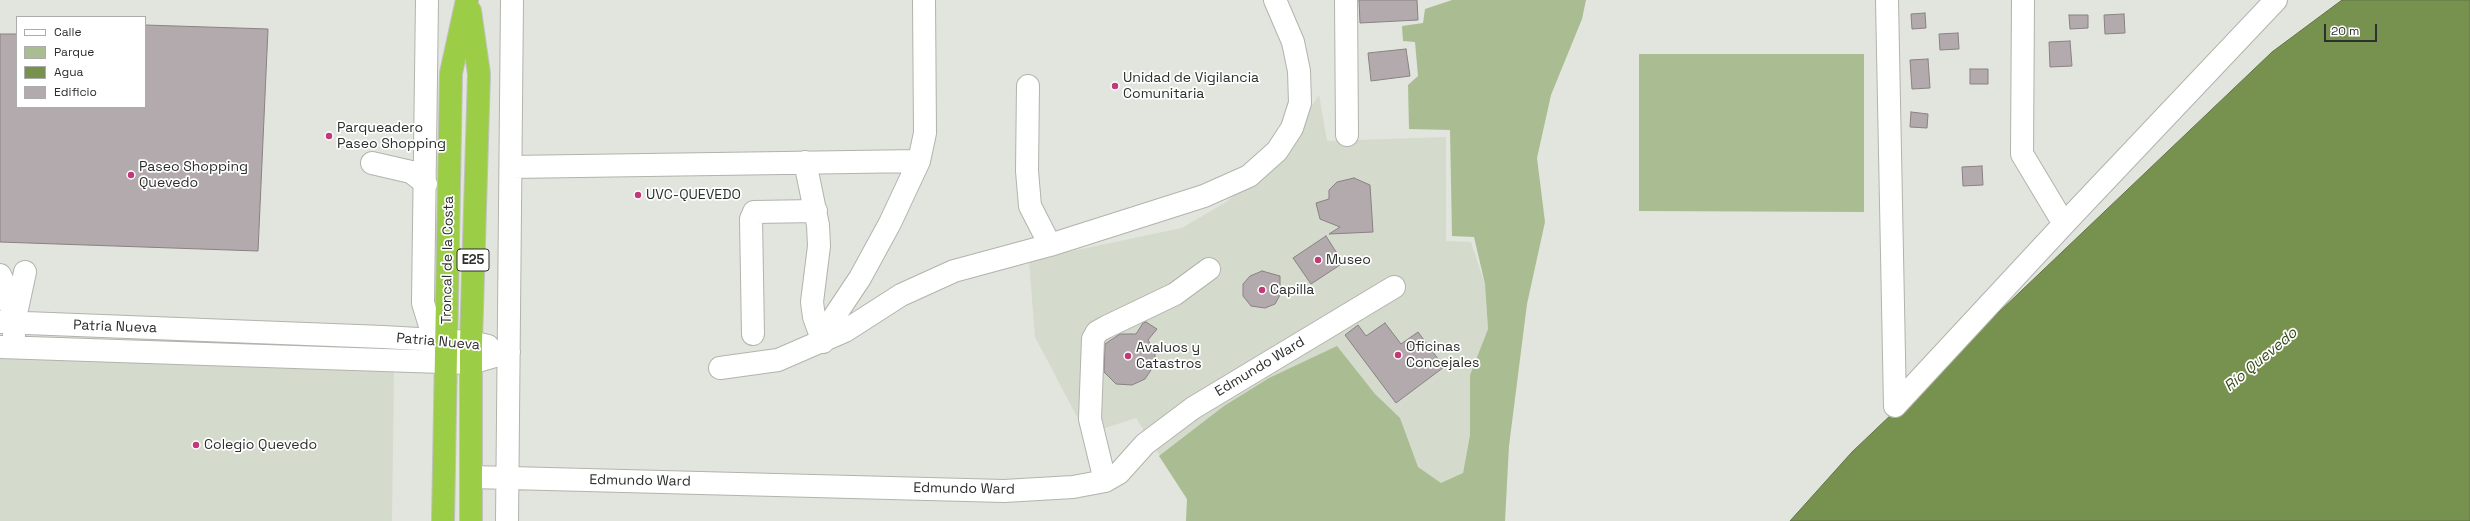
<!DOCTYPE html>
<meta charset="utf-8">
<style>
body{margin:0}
#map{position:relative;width:2470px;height:521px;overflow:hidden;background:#e1e5dd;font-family:"Space Grotesk",sans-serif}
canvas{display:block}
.legend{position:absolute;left:16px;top:16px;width:130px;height:92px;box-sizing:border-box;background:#fff;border:1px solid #abacab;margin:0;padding:5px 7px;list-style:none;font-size:12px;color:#2d2f2c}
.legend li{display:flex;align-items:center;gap:8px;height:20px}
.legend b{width:20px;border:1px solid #abacab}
.scale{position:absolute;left:2324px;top:24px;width:53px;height:18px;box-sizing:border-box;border:2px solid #2d2f2c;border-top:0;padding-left:5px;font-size:12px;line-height:14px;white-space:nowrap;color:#2d2f2c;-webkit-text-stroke:3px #fff;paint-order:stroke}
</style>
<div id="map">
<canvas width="2470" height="521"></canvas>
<ul class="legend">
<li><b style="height:5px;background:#fff"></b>Calle</li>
<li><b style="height:11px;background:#aabd92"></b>Parque</li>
<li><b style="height:11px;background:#77924f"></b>Agua</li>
<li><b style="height:11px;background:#b3aaad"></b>Edificio</li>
</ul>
<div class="scale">20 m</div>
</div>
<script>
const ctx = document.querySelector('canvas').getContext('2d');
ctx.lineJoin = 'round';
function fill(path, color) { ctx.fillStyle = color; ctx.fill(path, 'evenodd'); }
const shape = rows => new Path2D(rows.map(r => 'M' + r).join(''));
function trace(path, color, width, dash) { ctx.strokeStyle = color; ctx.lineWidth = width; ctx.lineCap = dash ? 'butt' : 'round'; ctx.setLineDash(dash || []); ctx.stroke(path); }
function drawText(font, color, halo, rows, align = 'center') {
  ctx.font = font + ' "Space Grotesk",sans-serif'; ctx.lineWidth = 3.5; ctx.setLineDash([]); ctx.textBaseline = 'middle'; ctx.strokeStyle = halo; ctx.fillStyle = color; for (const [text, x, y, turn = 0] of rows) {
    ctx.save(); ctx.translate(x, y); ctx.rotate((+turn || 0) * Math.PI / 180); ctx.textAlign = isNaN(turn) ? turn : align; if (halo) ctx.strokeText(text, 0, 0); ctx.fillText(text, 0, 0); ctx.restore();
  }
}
fill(shape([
 [1319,95,1327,141,1446,137,1446,241,1471,242,1485,284,1488,329,1470,375,1470,435,1463,473,1436,501,1187,499,1136,418,1086,434,1035,337,1029,260,1182,228,1226,202,1266,166,1291,136],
 [0,357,394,369,392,521,0,521]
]), '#d4dacc');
fill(shape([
 [1452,0,1586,0,1582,19,1551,95,1537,158,1545,222,1527,304,1509,446,1505,521,1186,521,1187,499,1159,456,1224,406,1269,378,1337,346,1375,394,1400,418,1418,467,1441,483,1463,473,1470,435,1470,375,1488,329,1485,284,1474,237,1452,236,1450,130,1409,129,1408,85,1418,76,1415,42,1403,41,1402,26,1423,23,1425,9],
 [1639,54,1864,54,1864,212,1639,211]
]), '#aabd92');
const water = shape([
 [2342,0,2470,0,2470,521,1790,521,1852,452,2272,52,2342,0]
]);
fill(water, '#77924f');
trace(water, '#617444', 1);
const building = shape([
 [1359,0,1417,0,1418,20,1360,23,1359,0],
 [1925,13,1926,28,1912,29,1911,14,1925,13],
 [2124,14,2125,33,2105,34,2104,15,2124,14],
 [2069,15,2088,15,2088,28,2070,29,2069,15],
 [145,25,268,29,258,251,0,242,0,34,17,34,17,107,145,107,145,25],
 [1958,33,1959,49,1940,50,1939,34,1958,33],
 [2070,41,2072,66,2050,67,2049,42,2070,41],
 [1406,49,1410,76,1371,81,1368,53,1406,49],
 [1928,59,1930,88,1912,89,1910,60,1928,59],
 [1970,69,1988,69,1988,84,1970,84,1970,69],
 [1911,112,1928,114,1927,128,1910,127,1911,112],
 [1982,166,1983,185,1963,186,1962,167,1982,166],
 [1354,178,1370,185,1373,232,1329,234,1340,227,1320,219,1316,203,1329,199,1329,190,1337,182,1354,178],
 [1326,236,1343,263,1311,284,1293,258,1326,236],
 [1262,271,1280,276,1280,295,1275,304,1265,308,1251,306,1243,296,1243,284,1250,276,1262,271],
 [1146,322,1157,329,1148,340,1155,352,1155,364,1145,379,1132,385,1116,384,1104,372,1105,344,1120,334,1136,334,1143,323,1146,322],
 [1385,323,1401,344,1418,332,1444,367,1396,403,1345,335,1358,325,1366,336,1385,323]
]);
fill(building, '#b3aaad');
trace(building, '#8a8184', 1);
const minor = shape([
 [427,0,423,303,430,326,446,341],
 [1346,0,1347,135],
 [1887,0,1895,406],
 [2023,0,2022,154,2064,224],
 [1028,86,1027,171,1030,206,1050,245],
 [805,162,818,225,819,246,812,302,814,317,823,342],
 [372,163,411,172,426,184],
 [511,167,919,161],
 [0,275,7,290,13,316],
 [0,322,383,337,471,342,488,346],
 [753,334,751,219,754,212,816,211],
 [14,337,14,323,25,272],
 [823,342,834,317,860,278,890,223,919,161,925,133,924,0],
 [0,347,471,363,509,352],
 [720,368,778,360,845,331,901,295,954,271,1050,245,1204,196,1249,176,1277,151,1292,128,1300,103,1299,71,1293,42,1275,0],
 [1895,406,2064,224,2276,0],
 [472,477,1004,491,1073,487,1105,481,1119,473,1145,444,1193,408,1394,287],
 [1105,481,1090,419,1093,339,1097,332,1106,327,1175,294,1209,269],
 [507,521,512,0]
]);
const highway = shape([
 [470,11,479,74,471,342,471,521],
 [443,521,451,73,467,0]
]);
trace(minor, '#b1b4ac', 24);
trace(highway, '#c0c1c0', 24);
trace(minor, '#fff', 22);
trace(highway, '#9ccd46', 22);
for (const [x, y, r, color] of [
 [1115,86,4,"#c13a78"],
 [329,136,4,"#c13a78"],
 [131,175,4,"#c13a78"],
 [638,195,4,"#c13a78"],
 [1318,260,4,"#c13a78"],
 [1262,290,4,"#c13a78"],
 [1398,355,4,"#c13a78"],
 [1128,356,4,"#c13a78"],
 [196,445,4,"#c13a78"]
]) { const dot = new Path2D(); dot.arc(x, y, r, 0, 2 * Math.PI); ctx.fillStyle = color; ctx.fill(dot); trace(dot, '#fff', 1.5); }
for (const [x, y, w] of [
 [473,260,32]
]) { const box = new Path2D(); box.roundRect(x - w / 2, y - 11, w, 22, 3); ctx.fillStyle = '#fff'; ctx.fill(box); trace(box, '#2d2f2c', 1); }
drawText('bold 13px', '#2d2f2c', null, [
 ["E25",473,260]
]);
drawText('14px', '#2d2f2c', '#fff', [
 ["Unidad de Vigilancia",1123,78],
 ["Comunitaria",1123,94],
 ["Parqueadero",337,128],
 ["Paseo Shopping",337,144],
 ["Paseo Shopping",139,167],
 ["Quevedo",139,183],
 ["UVC-QUEVEDO",646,195],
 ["Museo",1326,260],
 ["Capilla",1270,290],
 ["Oficinas",1406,347],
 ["Concejales",1406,363],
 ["Avaluos y",1136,348],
 ["Catastros",1136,364],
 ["Colegio Quevedo",204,445]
], 'left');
drawText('14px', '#2d2f2c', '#fff', [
 ["Troncal de la Costa",448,260,-89],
 ["Patria Nueva",115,327,2],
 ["Patria Nueva",438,342,5],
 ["Edmundo Ward",1260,367,-31],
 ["Edmundo Ward",640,481,1],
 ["Edmundo Ward",964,489,1]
]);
drawText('italic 15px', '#384b1a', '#fff', [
 ["Río Quevedo",2261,360,-40]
]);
</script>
